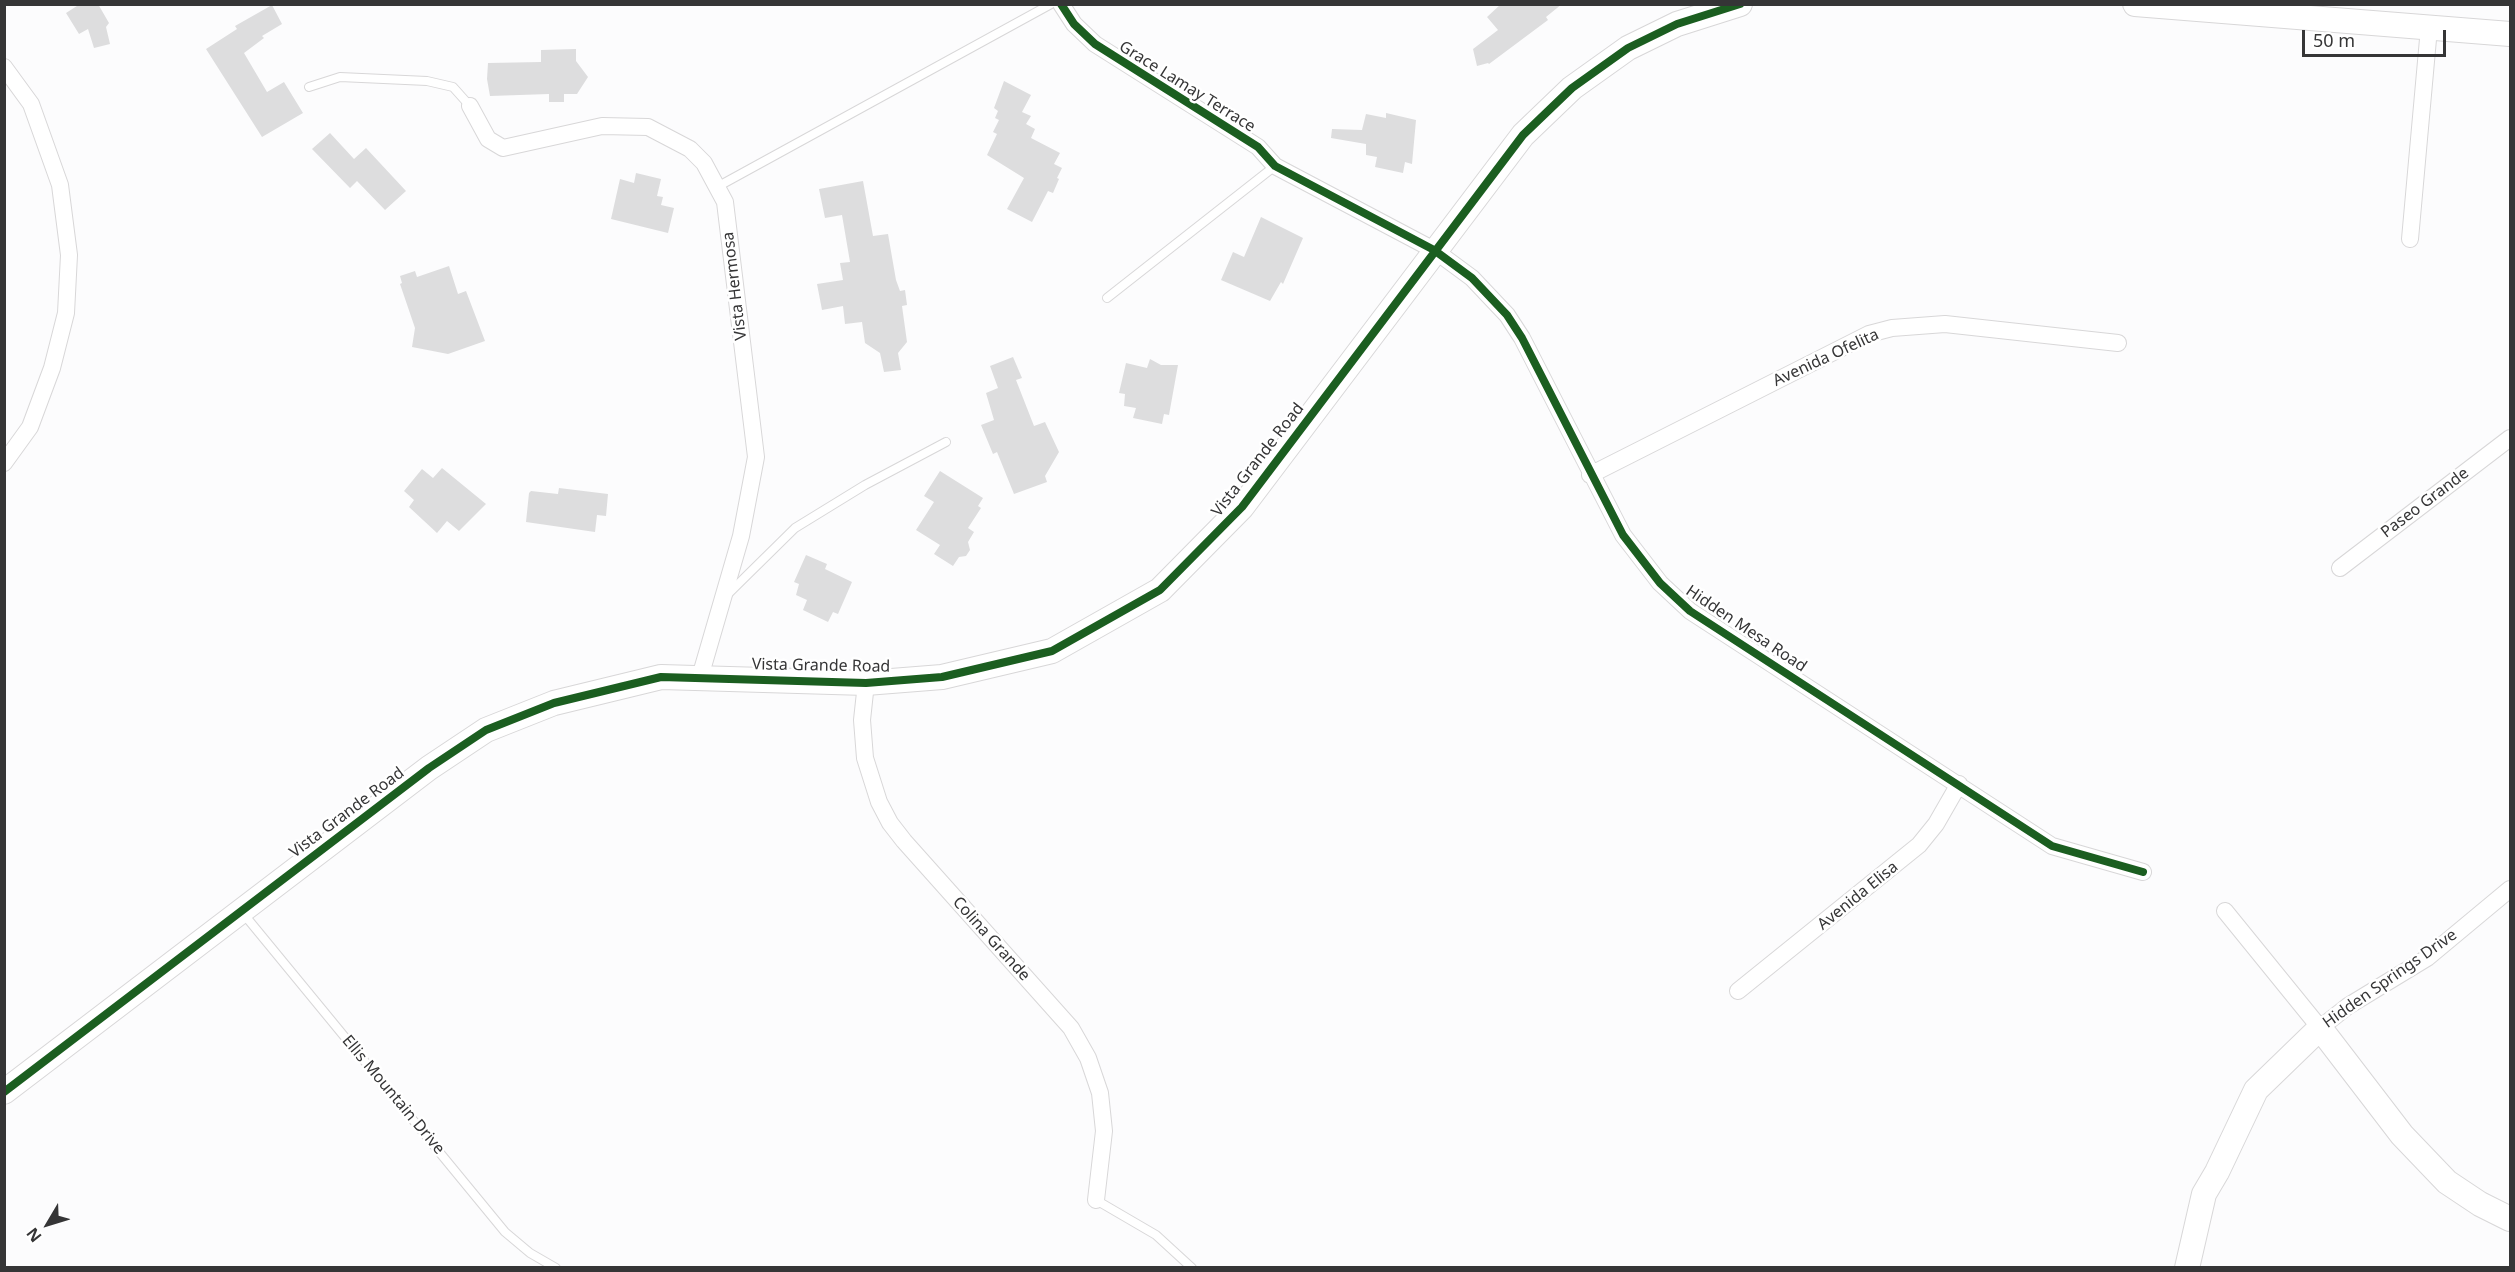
<!DOCTYPE html>
<style>
body{margin:0}
#map{position:relative;width:2515px;height:1272px;overflow:hidden;background:#fcfcfd;font-family:"Noto Sans",sans-serif}
canvas{display:block}
.frame{position:absolute;inset:0;border:6px solid #353536;pointer-events:none}
.north{position:absolute;left:18px;top:1194px;width:60px;height:60px;-webkit-text-stroke:4px #fff;paint-order:stroke;rotate:232deg;font-size:16px;font-weight:700;line-height:24px;text-align:center;color:#353536}
.north::after{content:'';display:block;margin:auto;width:21px;height:27px;background:#353536;clip-path:polygon(50% 0,100% 100%,50% 72%,0 100%)}
.scale{position:absolute;left:2302px;top:30px;width:144px;height:27px;box-sizing:border-box;border:3px solid #353536;border-top:0;padding-left:8px;font-size:18px;line-height:21px;white-space:nowrap;color:#353536;-webkit-text-stroke:4px #fff;paint-order:stroke}
</style>
<div id="map">
<canvas width="2515" height="1272"></canvas>
<div class="frame"></div>
<div class="north">N</div>
<div class="scale">50 m</div>
</div>
<script>
const ctx = document.querySelector('canvas').getContext('2d');
ctx.lineJoin = 'round';
function fill(path, color) { ctx.fillStyle = color; ctx.fill(path, 'evenodd'); }
const shape = rows => new Path2D(rows.map(r => 'M' + r).join(''));
function trace(path, color, width, dash) { ctx.strokeStyle = color; ctx.lineWidth = width; ctx.lineCap = dash ? 'butt' : 'round'; ctx.setLineDash(dash || []); ctx.stroke(path); }
function drawText(font, color, halo, rows, align = 'center') {
  ctx.font = font + ' "Noto Sans",sans-serif'; ctx.lineWidth = 5; ctx.setLineDash([]); ctx.textBaseline = 'middle'; ctx.strokeStyle = halo; ctx.fillStyle = color; for (const [text, x, y, turn = 0] of rows) {
    ctx.save(); ctx.translate(x, y); ctx.rotate((+turn || 0) * Math.PI / 180); ctx.textAlign = isNaN(turn) ? turn : align; if (halo) ctx.strokeText(text, 0, 0); ctx.fillText(text, 0, 0); ctx.restore();
  }
}
fill(shape([
 [80,4,98,4,109,23,106,27,110,44,94,48,88,29,79,34,66,13],
 [1501,4,1562,4,1546,17,1548,20,1489,64,1488,63,1477,66,1473,49,1498,30,1487,17],
 [272,5,282,24,262,36,264,38,244,53,267,92,284,82,303,113,262,137,206,49,237,29,235,26],
 [576,49,576,61,588,77,577,94,564,94,564,102,549,102,549,94,490,96,487,79,488,63,541,62,541,50],
 [1004,81,1031,95,1022,112,1031,116,1026,124,1035,129,1031,138,1060,153,1054,164,1062,168,1057,178,1059,179,1053,193,1048,191,1032,222,1007,209,1024,178,987,155,997,134,993,132,999,120,995,118,998,111,994,108],
 [1386,113,1416,120,1412,164,1405,162,1403,173,1375,167,1377,157,1366,155,1366,144,1331,138,1332,129,1362,130,1366,114,1386,118],
 [330,133,354,159,366,148,406,191,385,210,357,181,350,188,312,149],
 [636,173,661,179,657,196,663,197,661,205,674,208,668,233,611,219,620,179,634,183],
 [863,181,873,236,888,234,896,280,900,291,905,290,907,305,902,306,907,342,898,353,901,370,884,372,880,353,865,343,862,322,845,324,843,306,822,310,817,284,843,280,840,263,850,262,842,215,825,218,819,189],
 [1261,217,1303,238,1283,284,1281,282,1270,301,1221,280,1233,252,1244,257],
 [449,266,458,294,466,291,485,341,448,354,412,347,415,328,400,284,402,283,400,276,415,271,417,277],
 [1013,357,1022,378,1016,380,1034,426,1045,422,1059,452,1045,476,1047,482,1014,494,997,452,993,454,981,425,994,420,986,393,998,388,990,366],
 [1150,359,1161,365,1178,365,1169,415,1164,414,1162,424,1133,418,1136,408,1124,406,1125,394,1119,393,1126,363,1147,368],
 [442,468,486,504,459,531,447,521,437,533,409,507,414,500,404,491,422,469,433,478],
 [940,471,983,498,978,506,981,508,968,528,974,532,968,542,970,550,966,556,959,557,953,566,934,554,940,545,916,530,934,502,924,496],
 [559,488,608,494,606,516,597,515,595,532,526,522,529,493,531,491,558,494],
 [806,555,827,564,825,569,852,582,838,614,833,612,828,622,803,610,807,600,796,595,799,584,794,582]
]), '#ddddde');
const lane = shape([
 [309,87,340,77,427,81,453,87,470,106],
 [717,187,1051,4],
 [1107,298,1275,166],
 [728,594,795,528,865,485,946,442],
 [242,912,505,1232,530,1253,556,1268],
 [1096,1200,1156,1235,1192,1268]
]);
const street = shape([
 [1061,4,1074,24,1095,44,1258,147,1275,166,1434,250,1472,278,1507,315,1522,338,1623,535,1660,583,1690,611,2052,846,2143,872],
 [4,67,31,104,60,185,69,255,66,313,52,368,30,427,4,463],
 [470,106,488,139,503,148,602,126,648,127,690,149,704,163,725,202,756,457,741,536,700,677],
 [2410,239,2429,28],
 [1590,475,1869,334,1892,328,1945,324,2118,343],
 [2340,568,2510,438],
 [866,683,862,720,865,758,879,802,890,823,904,841,1071,1028,1088,1058,1100,1093,1104,1131,1096,1200],
 [2225,911,2320,1028,2348,1006,2427,958,2510,889],
 [1738,991,1919,845,1936,824,1959,784]
]);
const secondary = shape([
 [2135,4,2510,34],
 [4,1092,429,768,486,730,554,703,661,677,866,683,942,677,1052,651,1160,590,1242,507,1523,135,1572,88,1628,48,1677,24,1740,4],
 [2187,1268,2204,1194,2217,1172,2256,1090,2320,1028,2402,1135,2447,1182,2480,1204,2510,1219]
]);
trace(lane, '#d8d7d8', 10);
trace(street, '#d8d7d8', 18);
trace(secondary, '#d8d7d8', 26);
trace(lane, '#fff', 8);
trace(street, '#fff', 16);
trace(secondary, '#fff', 24);
trace(shape([
 [1061,4,1074,24,1095,44,1258,147,1275,166,1434,250,1472,278,1507,315,1522,338,1623,535,1660,583,1690,611,2052,846,2143,872],
 [4,1092,429,768,486,730,554,703,661,677,866,683,942,677,1052,651,1160,590,1242,507,1523,135,1572,88,1628,48,1677,24,1740,4]
]), '#1b5e20', 8);
drawText('16px', '#353536', '#fff', [
 ["Grace Lamay Terrace",1187,87,32],
 ["Vista Hermosa",735,286,-97],
 ["Avenida Ofelita",1826,358,-25],
 ["Vista Grande Road",1258,460,-52],
 ["Paseo Grande",2425,503,-37],
 ["Hidden Mesa Road",1746,629,34],
 ["Vista Grande Road",821,666,1],
 ["Vista Grande Road",347,813,-37],
 ["Avenida Elisa",1858,896,-39],
 ["Colina Grande",991,939,48],
 ["Hidden Springs Drive",2390,979,-35],
 ["Ellis Mountain Drive",393,1095,50]
]);
</script>
